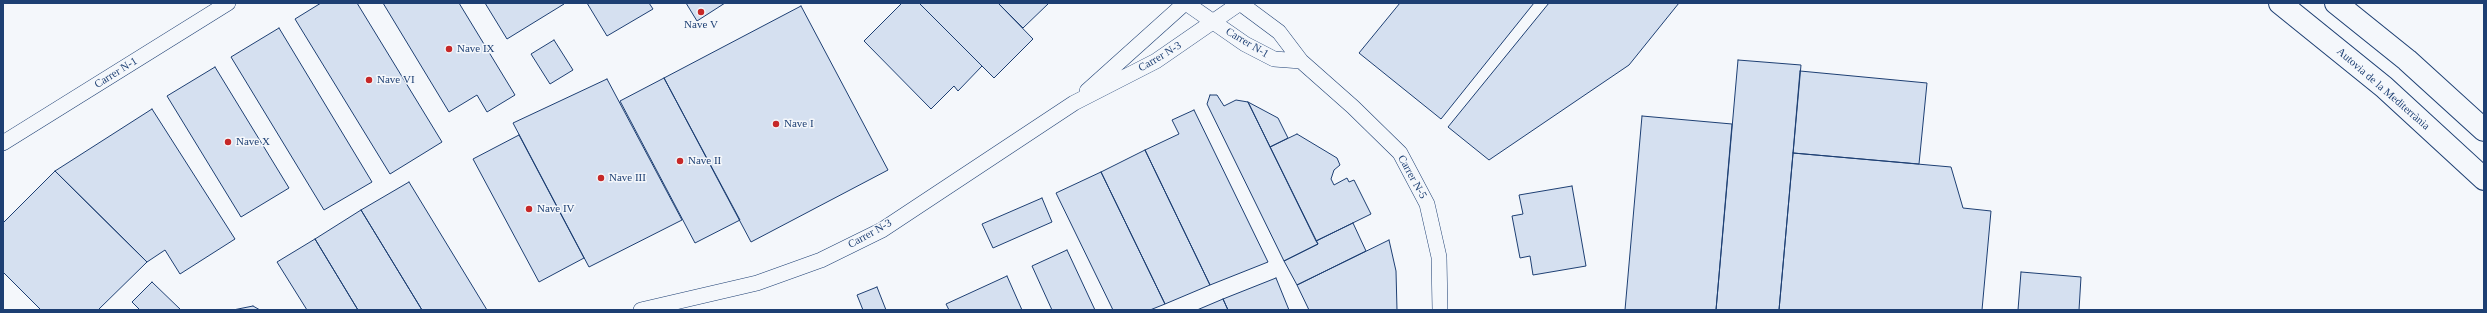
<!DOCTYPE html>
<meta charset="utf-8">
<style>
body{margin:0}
#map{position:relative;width:2487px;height:313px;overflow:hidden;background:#f4f7fb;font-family:"Times New Roman",serif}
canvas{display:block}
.frame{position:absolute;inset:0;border:4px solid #1d3f73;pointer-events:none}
</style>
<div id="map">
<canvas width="2487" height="313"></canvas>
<div class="frame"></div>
</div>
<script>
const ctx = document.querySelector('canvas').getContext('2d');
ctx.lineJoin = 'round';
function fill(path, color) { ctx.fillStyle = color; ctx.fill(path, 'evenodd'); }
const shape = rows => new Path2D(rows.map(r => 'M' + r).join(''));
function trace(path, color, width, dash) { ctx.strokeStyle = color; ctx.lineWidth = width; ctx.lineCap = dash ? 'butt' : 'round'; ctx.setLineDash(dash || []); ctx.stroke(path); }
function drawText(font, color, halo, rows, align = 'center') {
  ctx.font = font + ' "Times New Roman",serif'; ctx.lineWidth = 3; ctx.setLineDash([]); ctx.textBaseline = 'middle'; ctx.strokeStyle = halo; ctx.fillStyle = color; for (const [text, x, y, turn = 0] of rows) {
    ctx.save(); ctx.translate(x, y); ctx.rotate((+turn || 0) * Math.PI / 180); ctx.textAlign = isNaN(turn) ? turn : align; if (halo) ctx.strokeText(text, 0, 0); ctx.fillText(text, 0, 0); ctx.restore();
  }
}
const building = shape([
 [321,3,357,3,442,142,390,174,295,19,321,3],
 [383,3,459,3,515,95,487,112,477,95,449,112,383,3],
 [485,3,563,3,564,4,507,39,485,3],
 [587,3,649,3,653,9,607,36,587,3],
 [686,3,725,3,697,21,686,3],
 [902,3,919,3,982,66,958,91,954,86,931,109,864,41,902,3],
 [919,3,998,3,1033,39,994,78,919,3],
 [998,3,1049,3,1023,28,998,3],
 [1400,3,1534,3,1441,119,1359,53,1400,3],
 [1549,3,1679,3,1629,65,1489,160,1448,127,1549,3],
 [801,6,888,170,751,242,664,78,801,6],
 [279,28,372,182,324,210,231,57,279,28],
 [554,40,573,70,550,84,531,54,554,40],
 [1738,60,1801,65,1779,310,1716,310,1738,60],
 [215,67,289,188,241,217,167,96,215,67],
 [1800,71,1927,83,1919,164,1793,153,1800,71],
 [664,78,740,220,695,243,620,101,664,78],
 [607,79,682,220,589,267,513,123,607,79],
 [1210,95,1217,95,1224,106,1236,100,1248,102,1318,244,1284,261,1207,104,1210,95],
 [1248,102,1278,118,1288,138,1270,147,1248,102],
 [152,109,235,239,180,274,165,250,147,262,55,171,152,109],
 [1194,110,1268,262,1210,285,1145,150,1179,134,1172,120,1194,110],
 [1642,116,1732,124,1716,310,1625,310,1642,116],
 [1297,134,1337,158,1340,165,1334,170,1331,179,1334,185,1347,178,1349,182,1354,180,1371,214,1316,241,1270,147,1297,134],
 [519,135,584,258,539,282,473,159,519,135],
 [1145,150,1210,285,1165,304,1101,172,1145,150],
 [1793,153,1951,167,1963,208,1991,211,1982,310,1779,310,1793,153],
 [55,171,147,262,98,310,41,310,3,272,3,223,55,171],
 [1101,172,1165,304,1150,310,1113,310,1056,193,1101,172],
 [409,182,487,310,422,310,361,210,409,182],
 [1572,186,1586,266,1533,275,1530,256,1520,258,1512,216,1523,214,1519,195,1572,186],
 [1042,198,1052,222,993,248,982,224,1042,198],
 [361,210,422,310,358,310,315,239,361,210],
 [1353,223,1366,251,1297,285,1284,261,1318,244,1316,241,1353,223],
 [315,239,358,310,307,310,277,262,315,239],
 [1389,240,1396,271,1397,310,1309,310,1297,285,1389,240],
 [1067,250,1095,310,1052,310,1032,266,1067,250],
 [2021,272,2081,277,2079,310,2018,310,2021,272],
 [1007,276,1022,310,949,310,946,304,1007,276],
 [1276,278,1289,310,1228,310,1223,299,1276,278],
 [152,282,181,310,140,310,132,302,152,282],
 [877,287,886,310,863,310,857,295,877,287],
 [1223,299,1228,310,1197,310,1223,299],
 [253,306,260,310,233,310,253,306]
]);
fill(building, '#d5e0f0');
trace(building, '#1d3f73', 1);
const street = shape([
 [1186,3,1245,44,1274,59,1301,61],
 [1240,3,1279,32,1301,61,1353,107,1400,153,1427,204,1439,257,1440,310],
 [1087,91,1185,3],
 [3,143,228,3],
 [641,310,757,283,821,260,882,230,1074,103,1156,61,1240,3]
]);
const highway = shape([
 [2280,3,2384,87,2484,179],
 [2336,3,2407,60,2484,130]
]);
trace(street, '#1d3f73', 16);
trace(highway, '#1d3f73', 24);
trace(street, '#f4f7fb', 15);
trace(highway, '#f4f7fb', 22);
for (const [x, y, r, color] of [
 [701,12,4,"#c62828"],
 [449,49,4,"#c62828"],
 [369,80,4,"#c62828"],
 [776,124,4,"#c62828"],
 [228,142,4,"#c62828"],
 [680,161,4,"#c62828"],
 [601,178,4,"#c62828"],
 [529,209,4,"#c62828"]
]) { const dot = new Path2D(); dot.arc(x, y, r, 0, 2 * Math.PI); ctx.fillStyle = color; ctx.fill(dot); trace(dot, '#f4f7fb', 1.5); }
drawText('11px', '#1d3f73', '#f4f7fb', [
 ["Nave V",701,25,"center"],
 ["Nave IX",457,49],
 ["Nave VI",377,80],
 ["Nave I",784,124],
 ["Nave X",236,142],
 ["Nave II",688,161],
 ["Nave III",609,178],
 ["Nave IV",537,209]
], 'left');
drawText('11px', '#1d3f73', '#f4f7fb', [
 ["Carrer N-1",1247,43,31],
 ["Carrer N-3",1160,57,-31],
 ["Carrer N-1",116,73,-32],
 ["Autovia de la Mediterrània",2383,89,41],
 ["Carrer N-5",1412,177,61],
 ["Carrer N-3",870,234,-29]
]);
</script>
